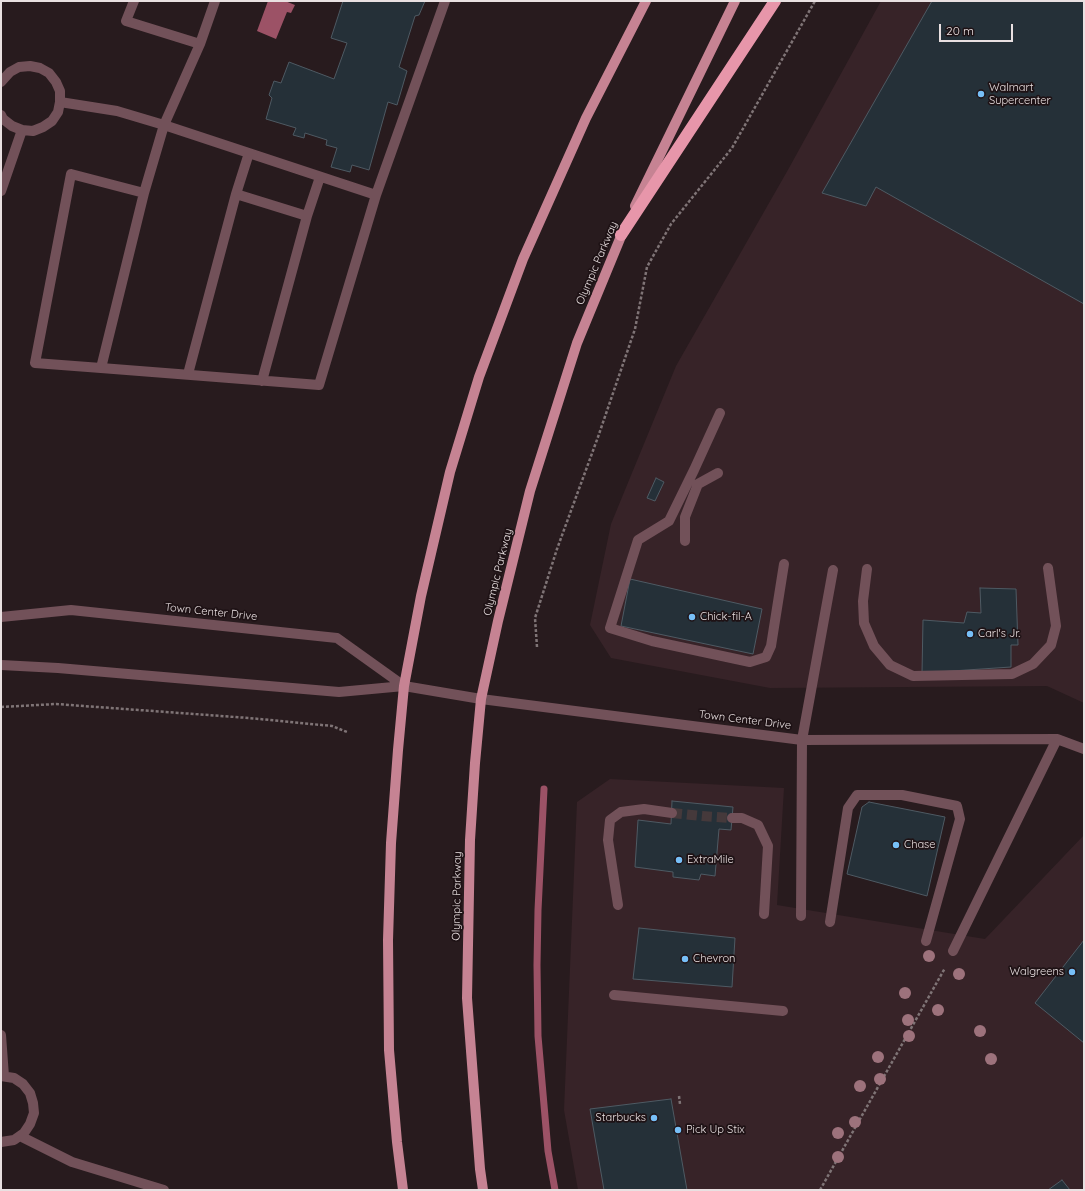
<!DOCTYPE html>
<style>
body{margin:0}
#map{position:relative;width:1085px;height:1191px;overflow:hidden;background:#281b1e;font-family:Quicksand,sans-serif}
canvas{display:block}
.frame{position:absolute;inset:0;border:2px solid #e9e0e1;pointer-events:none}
.scale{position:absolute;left:939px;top:24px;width:74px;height:18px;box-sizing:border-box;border:2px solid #e9e0e1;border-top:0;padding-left:5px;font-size:12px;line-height:14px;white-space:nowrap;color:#e9e0e1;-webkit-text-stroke:3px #1e1215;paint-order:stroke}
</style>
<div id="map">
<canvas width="1085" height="1191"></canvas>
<div class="frame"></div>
<div class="scale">20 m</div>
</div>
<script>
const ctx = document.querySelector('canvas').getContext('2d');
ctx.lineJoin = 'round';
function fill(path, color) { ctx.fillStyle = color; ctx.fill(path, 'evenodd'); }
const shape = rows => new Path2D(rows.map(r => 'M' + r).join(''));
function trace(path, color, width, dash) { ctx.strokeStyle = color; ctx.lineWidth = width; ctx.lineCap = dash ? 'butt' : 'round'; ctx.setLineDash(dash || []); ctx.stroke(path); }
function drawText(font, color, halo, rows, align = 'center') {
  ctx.font = font + ' Quicksand,sans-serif'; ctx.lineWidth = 3.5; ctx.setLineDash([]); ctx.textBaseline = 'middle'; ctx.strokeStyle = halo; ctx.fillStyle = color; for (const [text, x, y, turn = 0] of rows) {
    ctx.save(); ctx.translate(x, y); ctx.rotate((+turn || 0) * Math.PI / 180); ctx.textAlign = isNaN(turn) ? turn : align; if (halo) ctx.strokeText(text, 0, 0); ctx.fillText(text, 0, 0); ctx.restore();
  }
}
fill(shape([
 [881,1,1084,1,1084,703,1047,686,770,688,611,658,590,625,611,524,676,366,789,168],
 [610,779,784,788,777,905,985,939,1084,835,1084,1190,578,1190,564,1110,577,802]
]), '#372328');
fill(shape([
 [268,1,285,1,295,5,291,13,287,12,276,39,257,31]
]), '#9c5266');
trace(shape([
 [544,789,538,910,537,965,538,1036,548,1151,555,1190]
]), '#9c5266', 7);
const building = shape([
 [343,1,425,1,419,15,415,16,399,67,407,71,397,105,388,102,369,170,352,165,350,172,331,167,337,148,326,145,327,140,305,133,304,138,293,135,296,128,266,119,272,98,269,95,274,81,281,83,289,62,334,79,347,43,331,38,343,1],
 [932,1,1084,1,1084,304,876,187,866,206,822,193,932,1],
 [656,478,664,482,655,501,647,498,656,478],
 [630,579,762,609,753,654,621,626,630,579],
 [980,588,1016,589,1018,645,1011,645,1011,667,922,673,923,620,964,623,967,612,981,613,980,588],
 [672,801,733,807,731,830,719,829,715,876,701,874,699,880,673,877,673,872,635,867,638,820,671,824,672,801],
 [869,802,945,817,927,896,847,874,862,807,869,802],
 [639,928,735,938,732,987,633,979,639,928],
 [1084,940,1084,1043,1035,1003,1084,940],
 [671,1099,687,1190,604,1190,590,1109,671,1099],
 [1062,1180,1070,1190,1048,1190,1062,1180]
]);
fill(building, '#253038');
trace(building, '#4e5a63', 1);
trace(shape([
 [672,813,702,816,732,818]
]), '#45393b', 10, [10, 5]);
trace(shape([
 [537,647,535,618,557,549,598,437,635,329,647,267,671,224,732,148,815,1],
 [1,707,56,704,249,718,332,726,347,732],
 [679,1096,680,1104],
 [820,1190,945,968]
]), '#7f7476', 2.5, [3, 2]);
trace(shape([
 [134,1,126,21,200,44],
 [215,1,200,44,164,125,144,193,101,368,319,385,376,195],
 [1,82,10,72,19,67,30,66,40,68,49,73,56,82,60,91,60,102,58,112,52,121,43,127,33,131,22,130,12,126,3,119,1,115],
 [60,102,117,111,164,125,376,195,445,1],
 [1,191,22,130],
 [236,194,249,153],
 [307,216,320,177],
 [101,368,35,363,71,174,144,193],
 [188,374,236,194,307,216,262,381],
 [720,413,694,470,669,521,638,540,610,628,652,641,750,662,766,657,771,646,784,564],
 [685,541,685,517,698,484,718,473],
 [867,569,863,601,864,623,874,646,890,665,913,676,1012,674,1033,664,1051,645,1056,626,1048,568],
 [1,617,71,610,337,638,404,686],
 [1,665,58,668,339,692,404,686,481,699,802,740,1057,739,1084,749],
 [732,818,742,818,758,825,768,846,764,914],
 [618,905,608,840,610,820,621,812,644,809,672,813],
 [801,916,802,740,833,570],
 [830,922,848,808,857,795,902,795,957,806,960,819,926,941],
 [953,951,1057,739],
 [614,995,783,1011],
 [1,1035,4,1076],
 [1,1076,14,1078,23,1084,30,1093,33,1103,34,1113,30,1124,24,1133,14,1140,1,1142],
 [20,1136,72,1162,164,1190]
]), '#725159', 10);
trace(shape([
 [635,206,735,1],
 [403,1190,397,1142,389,1050,388,940,391,843,398,750,404,686,421,596,450,472,479,377,523,259,586,118,646,1],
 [483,1190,480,1169,467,998,470,840,475,763,481,699,498,621,530,491,577,343,624,229]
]), '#c68393', 10);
trace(shape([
 [621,235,775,1]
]), '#e796aa', 12);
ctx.fillStyle = '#9d727c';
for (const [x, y] of [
 [929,956],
 [959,974],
 [905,993],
 [938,1010],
 [908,1020],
 [980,1031],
 [909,1036],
 [878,1057],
 [991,1059],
 [880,1079],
 [860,1086],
 [855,1122],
 [838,1133],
 [838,1157]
]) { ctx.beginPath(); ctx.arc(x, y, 6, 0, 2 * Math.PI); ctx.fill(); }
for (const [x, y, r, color] of [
 [981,94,4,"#77bff7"],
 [692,617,4,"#77bff7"],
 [970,634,4,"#77bff7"],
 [896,845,4,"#77bff7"],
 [679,860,4,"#77bff7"],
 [685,959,4,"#77bff7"],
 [1072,972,4,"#77bff7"],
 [654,1118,4,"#77bff7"],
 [678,1130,4,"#77bff7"]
]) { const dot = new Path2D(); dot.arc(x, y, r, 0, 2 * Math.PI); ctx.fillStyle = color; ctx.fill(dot); trace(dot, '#1e1215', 1.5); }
drawText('11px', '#e9e0e1', '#1e1215', [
 ["Walmart",989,88],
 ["Supercenter",989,101],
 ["Chick-fil-A",700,617],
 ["Carl's Jr.",978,634],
 ["Chase",904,845],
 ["ExtraMile",687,860],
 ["Chevron",693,959],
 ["Walgreens",1064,972,"right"],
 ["Starbucks",646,1118,"right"],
 ["Pick Up Stix",686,1130]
], 'left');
drawText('11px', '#e9e0e1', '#1e1215', [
 ["Olympic Parkway",597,263,-67],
 ["Olympic Parkway",498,572,-76],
 ["Town Center Drive",211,612,6],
 ["Town Center Drive",745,720,7],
 ["Olympic Parkway",457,896,-89]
]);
</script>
